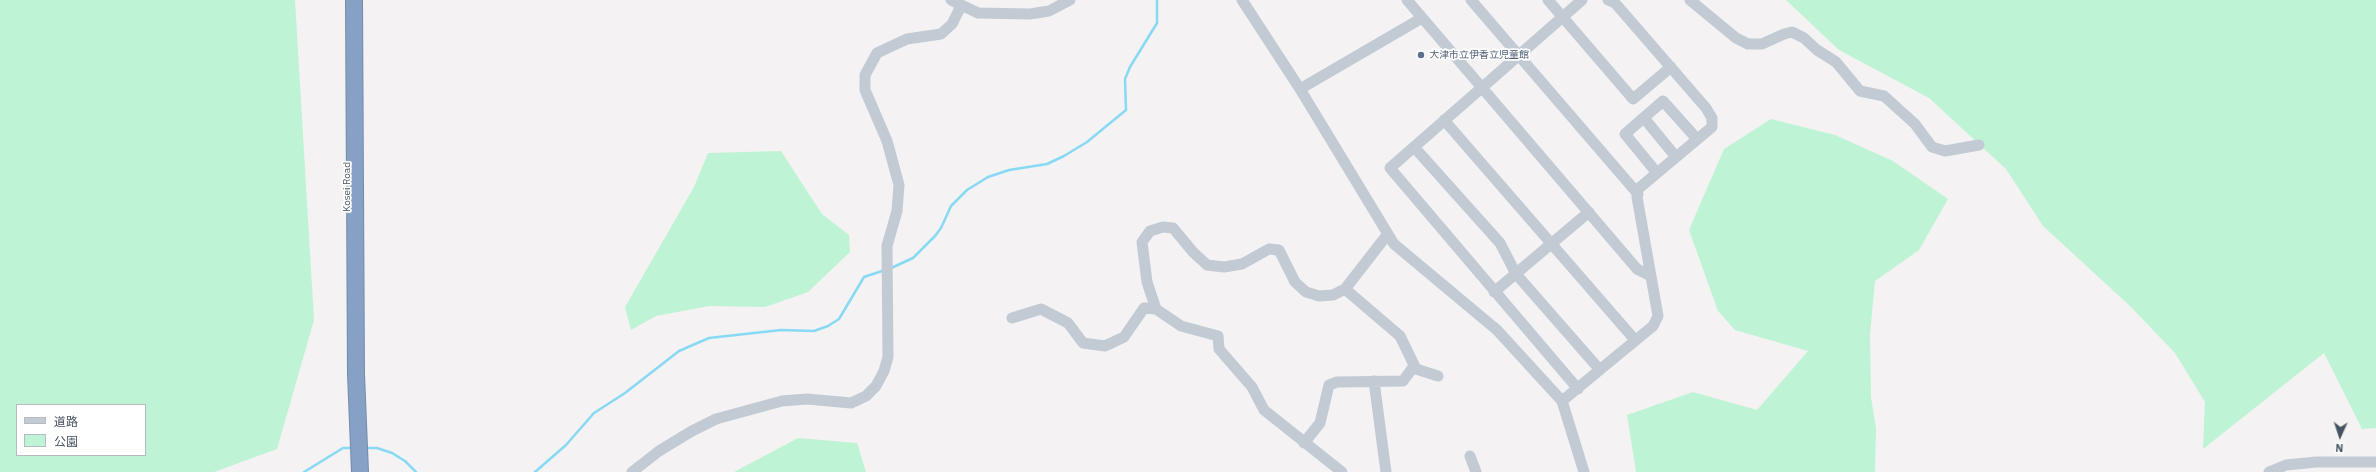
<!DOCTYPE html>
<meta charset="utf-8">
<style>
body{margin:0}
#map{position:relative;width:2376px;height:472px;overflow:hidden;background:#f4f2f2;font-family:"IBM Plex Sans","Noto Sans JP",sans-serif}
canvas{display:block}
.legend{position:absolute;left:16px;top:404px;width:130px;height:52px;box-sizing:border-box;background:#fff;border:1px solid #b5bbc0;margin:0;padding:5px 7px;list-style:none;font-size:12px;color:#475461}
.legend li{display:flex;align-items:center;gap:8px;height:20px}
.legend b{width:20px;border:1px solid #b5bbc0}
.north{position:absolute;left:2320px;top:416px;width:40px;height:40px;-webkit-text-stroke:3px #fff;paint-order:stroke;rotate:183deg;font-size:11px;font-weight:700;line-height:16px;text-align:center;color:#475461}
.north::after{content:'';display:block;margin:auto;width:14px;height:18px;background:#475461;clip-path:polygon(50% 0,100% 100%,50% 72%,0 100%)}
</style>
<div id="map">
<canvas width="2376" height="472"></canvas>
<ul class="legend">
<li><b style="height:5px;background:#c2cbd4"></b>道路</li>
<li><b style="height:11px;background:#bef4d5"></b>公園</li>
</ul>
<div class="north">N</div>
</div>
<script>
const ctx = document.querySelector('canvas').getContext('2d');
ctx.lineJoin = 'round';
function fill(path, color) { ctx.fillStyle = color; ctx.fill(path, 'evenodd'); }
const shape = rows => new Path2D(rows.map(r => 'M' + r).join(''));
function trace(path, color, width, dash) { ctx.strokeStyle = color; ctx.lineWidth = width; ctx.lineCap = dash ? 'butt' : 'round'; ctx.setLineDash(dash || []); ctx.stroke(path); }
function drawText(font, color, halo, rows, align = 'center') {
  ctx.font = font + ' "IBM Plex Sans","Noto Sans JP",sans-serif'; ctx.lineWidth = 3.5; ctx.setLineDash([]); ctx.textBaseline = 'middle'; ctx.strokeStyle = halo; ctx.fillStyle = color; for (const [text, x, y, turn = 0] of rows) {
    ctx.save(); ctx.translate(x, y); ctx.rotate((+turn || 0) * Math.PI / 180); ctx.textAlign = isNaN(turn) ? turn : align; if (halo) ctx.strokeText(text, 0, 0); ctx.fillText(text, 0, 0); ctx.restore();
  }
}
fill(shape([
 [0,0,295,0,314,320,277,449,214,472,0,472],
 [17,405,145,405,145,455,17,455],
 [1786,0,2376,0,2376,428,2362,429,2324,353,2203,449,2205,402,2175,353,2130,306,2043,226,2006,169,1929,98,1839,50],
 [1771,119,1835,135,1893,161,1948,199,1919,250,1875,281,1870,334,1871,397,1876,429,1875,472,1636,472,1627,415,1693,392,1757,410,1808,351,1735,330,1718,311,1689,230,1724,149],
 [781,151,822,214,849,235,850,252,808,292,765,307,709,306,656,316,631,330,625,307,694,187,708,153],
 [798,438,857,443,866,472,734,472]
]), '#bef4d5');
trace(shape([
 [889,269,913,258,935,236,941,228,951,206,967,190,988,177,1009,170,1047,164,1064,156,1087,142,1126,110,1125,79,1130,67,1157,23,1157,0],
 [364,448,377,448,392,453,405,461,416,472],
 [304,472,343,448,353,448],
 [535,472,566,445,594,413,625,393,679,351,709,338,781,330,814,331,828,326,839,319,864,277,885,270]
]), '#87d9f4', 2.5);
const highway = shape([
 [354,0,356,374,360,472]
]);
trace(highway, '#718cb0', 18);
trace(shape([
 [951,0,978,13,1030,14,1049,11,1070,0],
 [1242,0,1300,89,1394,244,1497,330,1562,401,1584,472],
 [1407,0,1637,269,1651,276],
 [1471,0,1638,194],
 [1548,0,1633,99,1671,67],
 [1690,0,1736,38,1748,44,1762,44,1784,34,1792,32,1804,38,1817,50,1836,62,1860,91,1884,96,1915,124,1932,147,1945,151,1979,145],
 [1300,89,1422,18],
 [1644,118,1676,157],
 [1444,120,1635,340],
 [1414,147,1500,243,1516,274,1600,370],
 [1657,173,1625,134,1663,101,1697,139],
 [1345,289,1400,336,1416,369,1438,376],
 [1494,292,1589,212],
 [1156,309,1147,282,1142,242,1150,231,1163,227,1173,228,1193,252,1207,265,1224,267,1242,264,1269,249,1279,250,1295,282,1306,292,1319,296,1333,295,1345,289,1387,235],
 [1012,318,1041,309,1068,323,1083,343,1105,346,1124,337,1144,308,1156,309,1181,326,1218,336,1219,349,1252,387,1264,410,1342,472],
 [1374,381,1386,472],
 [1578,389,1390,168,1582,0],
 [1562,401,1653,326,1658,316,1637,197,1638,189,1712,127,1712,118,1706,108,1615,3,1608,0],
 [1304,443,1320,423,1329,385,1337,382,1403,381,1414,366],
 [1470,456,1476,472],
 [632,472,659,451,692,431,716,419,782,401,807,399,851,403,866,396,876,386,884,371,888,357,887,246,897,211,899,185,887,141,865,90,865,75,877,53,907,39,941,34,952,24,959,10],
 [2269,472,2286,465,2316,462,2376,462]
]), '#c2cbd4', 11);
trace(highway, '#86a1c4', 16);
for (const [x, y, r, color] of [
 [1421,55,4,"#5c6f8a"]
]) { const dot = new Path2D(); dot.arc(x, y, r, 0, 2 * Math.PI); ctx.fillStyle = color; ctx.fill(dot); trace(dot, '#fff', 1.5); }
drawText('10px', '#4e5e75', '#fff', [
 ["大津市立伊香立児童館",1429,55]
], 'left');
drawText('10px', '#475461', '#fff', [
 ["Kosei Road",347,187,-90]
]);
</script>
